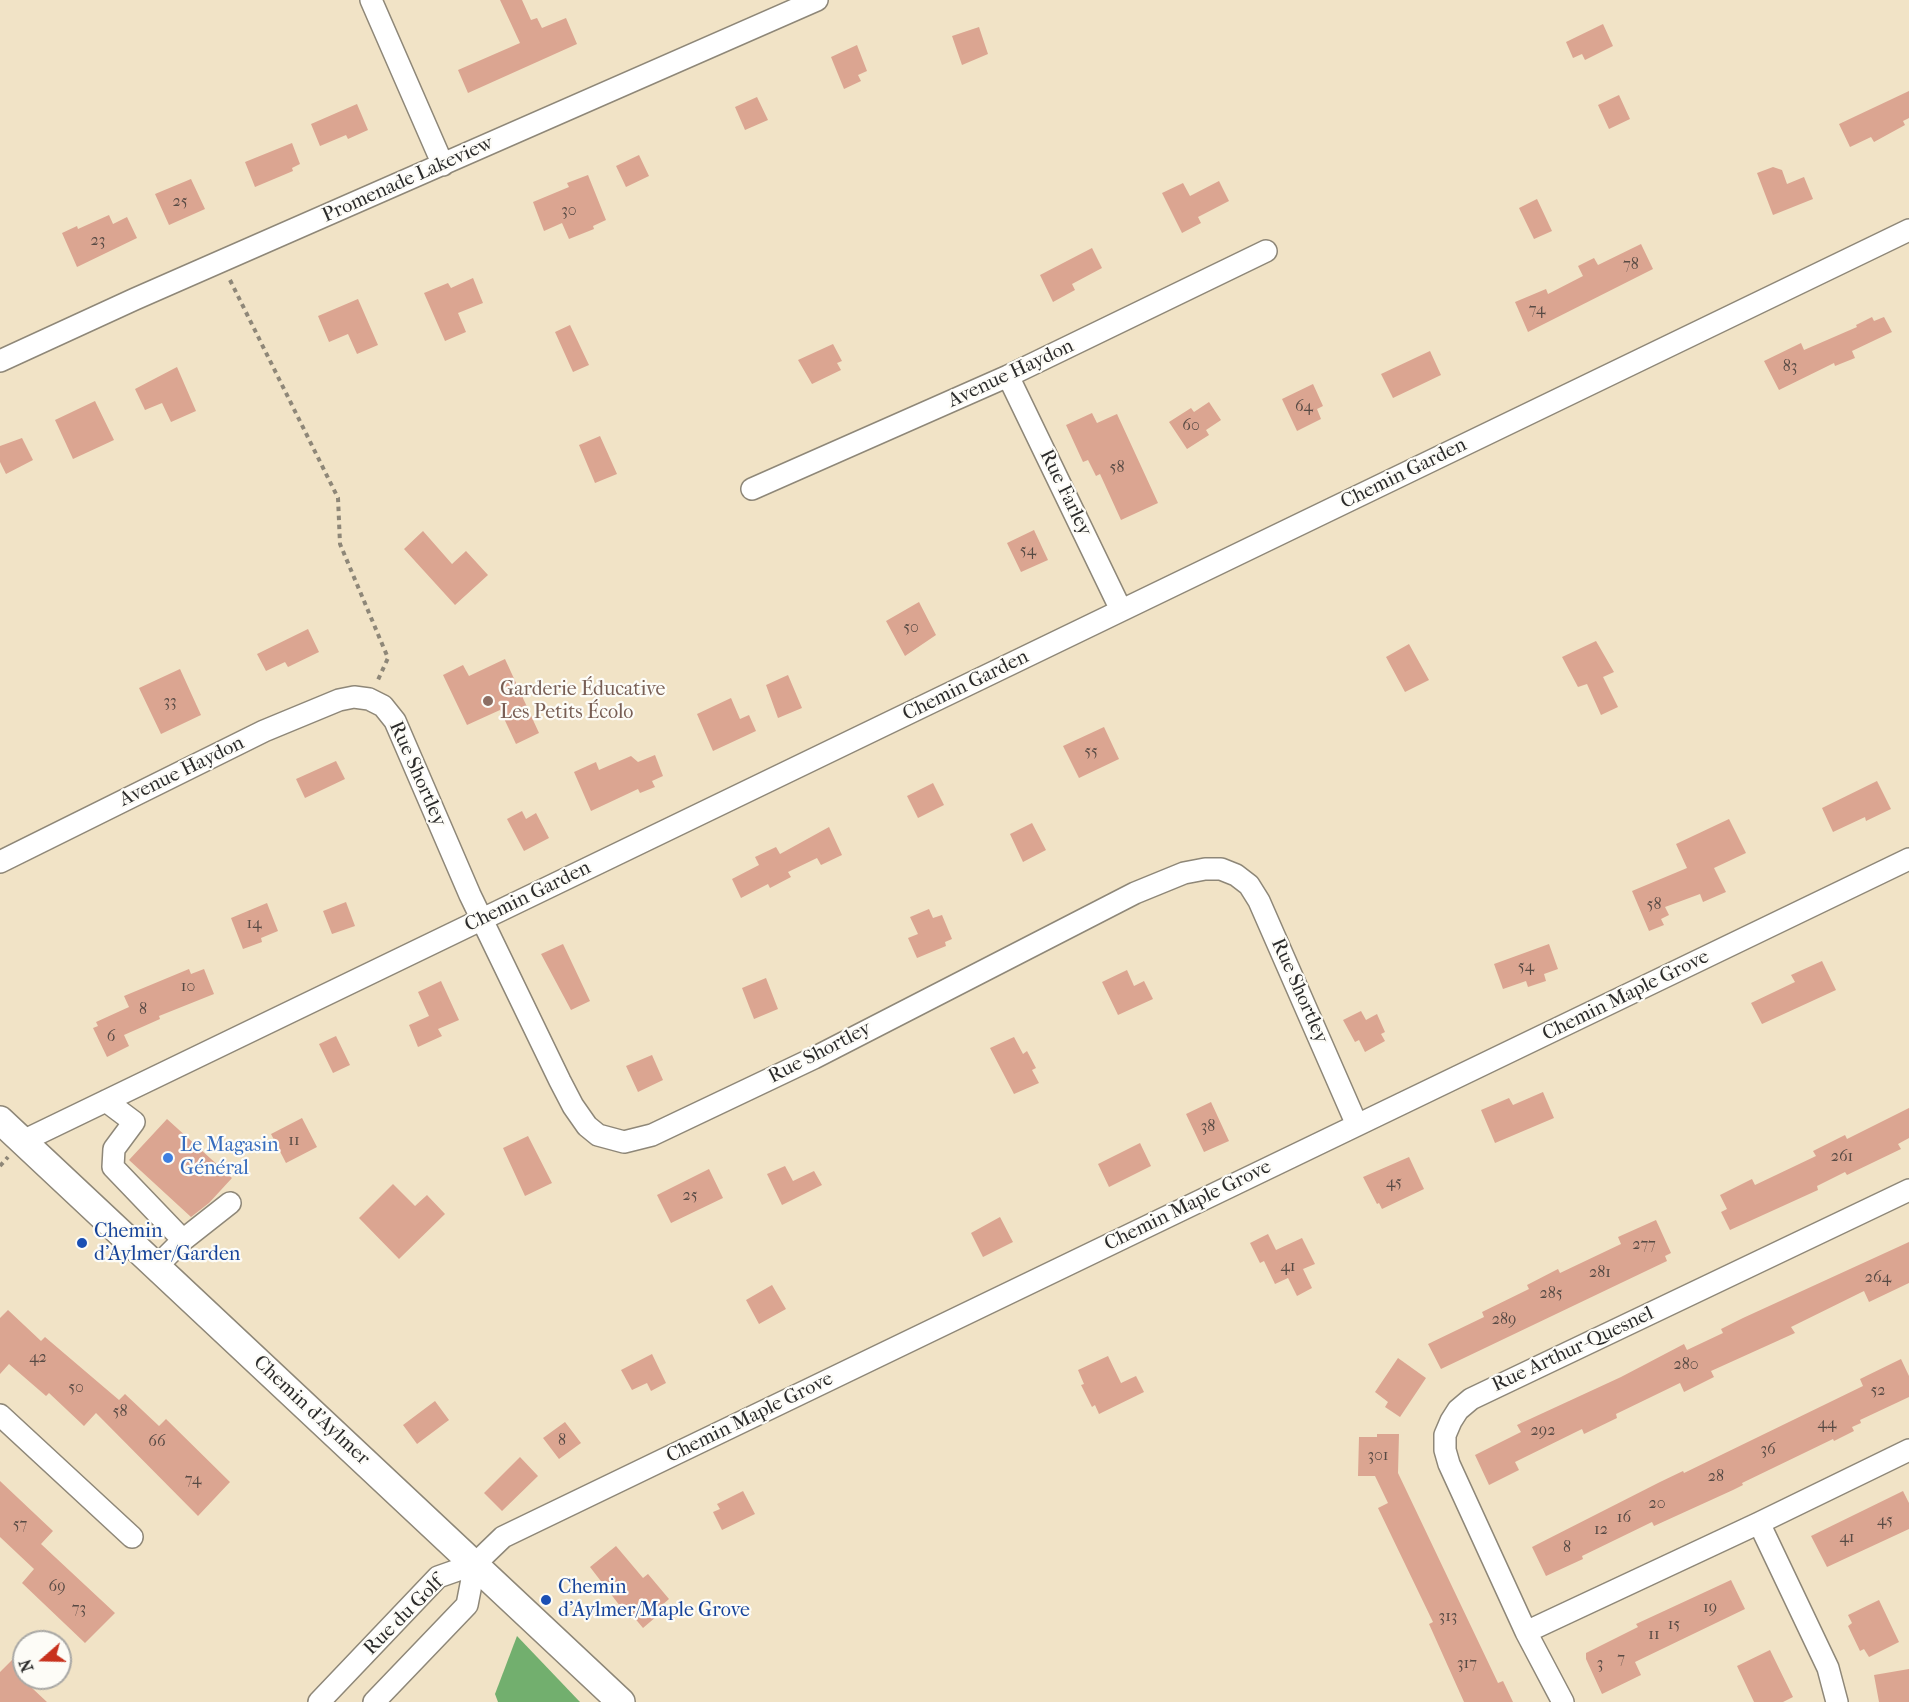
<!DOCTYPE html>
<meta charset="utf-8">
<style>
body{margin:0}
#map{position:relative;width:1909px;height:1702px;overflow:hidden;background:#f1e3c6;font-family:"IM FELL French Canon",serif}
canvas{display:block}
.north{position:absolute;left:12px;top:1630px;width:60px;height:60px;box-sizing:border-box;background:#fdfcf7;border:2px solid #a9a8a5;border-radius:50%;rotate:250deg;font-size:16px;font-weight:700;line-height:24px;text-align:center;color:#2b2b2b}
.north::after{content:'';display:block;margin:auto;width:21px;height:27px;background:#c8321e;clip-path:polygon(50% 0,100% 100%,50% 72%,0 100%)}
</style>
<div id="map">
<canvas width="1909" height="1702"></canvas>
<div class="north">N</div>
</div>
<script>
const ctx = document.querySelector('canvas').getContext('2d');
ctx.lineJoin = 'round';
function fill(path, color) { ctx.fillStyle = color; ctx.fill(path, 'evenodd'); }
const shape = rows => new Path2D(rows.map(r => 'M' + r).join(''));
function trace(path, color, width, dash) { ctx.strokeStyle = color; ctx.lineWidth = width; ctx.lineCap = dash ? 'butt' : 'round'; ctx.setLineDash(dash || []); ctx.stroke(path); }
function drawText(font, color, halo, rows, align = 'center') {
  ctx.font = font + ' "IM FELL French Canon",serif'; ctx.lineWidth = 4.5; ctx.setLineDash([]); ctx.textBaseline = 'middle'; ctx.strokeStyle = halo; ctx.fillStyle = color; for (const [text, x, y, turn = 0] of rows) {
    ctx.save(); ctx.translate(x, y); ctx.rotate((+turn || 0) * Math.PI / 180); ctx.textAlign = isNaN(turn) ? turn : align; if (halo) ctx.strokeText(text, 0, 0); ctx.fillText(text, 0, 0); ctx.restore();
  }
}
fill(shape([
 [517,1636,580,1702,498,1702,495,1694]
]), '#72af6e');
fill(shape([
 [500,0,522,0,531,20,537,18,542,28,566,18,577,44,468,93,458,70,520,43],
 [1603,24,1613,46,1585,60,1582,54,1573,58,1566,42],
 [979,27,988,54,962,65,952,36],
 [857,45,867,71,858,75,861,81,844,89,831,57],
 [1909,91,1909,118,1903,121,1905,125,1874,142,1871,137,1850,147,1839,124],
 [1619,95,1630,119,1609,129,1598,105],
 [757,97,768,120,745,130,735,107],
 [357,104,368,130,348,139,346,135,320,146,311,124],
 [292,143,300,164,292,168,293,171,255,187,245,162],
 [639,155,649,176,626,187,616,166],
 [1773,167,1782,170,1787,184,1804,177,1813,199,1773,215,1757,173],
 [588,175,606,220,593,226,594,229,569,239,562,223,544,231,533,202,569,187,567,183],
 [191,179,205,209,169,225,155,194],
 [1219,181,1229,201,1198,217,1201,223,1182,233,1162,193,1183,183,1190,196],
 [1537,199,1552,231,1534,239,1519,208],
 [109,215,113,224,127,217,137,238,77,267,62,233,77,226,78,229],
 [1641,244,1653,269,1528,332,1515,302,1546,289,1548,294,1583,276,1578,266,1594,258,1598,265],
 [1092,248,1102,268,1072,284,1075,290,1053,302,1040,275],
 [473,278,483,303,458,313,466,332,445,341,424,293,448,283,451,288],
 [358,299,378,345,357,354,348,334,329,342,318,316],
 [1872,317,1874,321,1884,317,1892,332,1852,351,1855,358,1835,366,1834,363,1779,390,1764,361,1801,343,1804,350,1857,327,1856,325],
 [570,325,589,365,573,372,555,332],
 [833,344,842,361,837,363,841,370,812,384,798,360],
 [1430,351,1441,375,1393,398,1381,374],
 [177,367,196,411,171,422,162,403,145,410,135,389],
 [1313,384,1323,406,1317,409,1321,419,1297,431,1282,399],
 [95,401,114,440,73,459,55,420],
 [1209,402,1221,420,1206,430,1209,435,1187,449,1169,422,1191,408,1194,412],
 [1092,413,1097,423,1117,414,1158,503,1121,520,1100,474,1096,476,1088,460,1083,462,1066,425],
 [600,436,617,474,595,483,579,445],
 [22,438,33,460,6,474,0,462,0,446],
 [1034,530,1048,560,1021,572,1007,543],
 [423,531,452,564,466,551,488,575,455,605,404,549],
 [919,602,936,635,905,656,886,621],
 [308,629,319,652,288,667,285,662,266,671,257,654],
 [1596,641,1614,672,1603,677,1618,707,1601,715,1587,684,1578,687,1562,657],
 [1409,644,1429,680,1405,692,1386,657],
 [505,659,539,733,516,744,500,710,467,725,443,675,463,665,469,676],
 [180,669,201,715,161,734,139,688],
 [788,675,802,708,778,718,766,685],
 [731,698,740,719,749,715,756,731,713,751,697,714],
 [1104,727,1119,759,1079,778,1063,746],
 [655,755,663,776,652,781,655,787,640,793,638,789,591,811,574,772,596,762,599,770,631,756,638,762],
 [336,761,345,779,305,798,296,779],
 [1877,781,1891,809,1866,821,1865,817,1833,832,1822,808],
 [933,783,944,805,918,818,907,796],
 [522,811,526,819,536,813,549,838,524,851,507,819],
 [1729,819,1746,853,1714,868,1726,892,1703,902,1700,894,1665,907,1669,915,1661,919,1664,925,1649,931,1632,891,1687,868,1676,844],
 [1032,823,1046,850,1023,862,1010,834],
 [829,827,842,855,821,865,817,858,788,872,791,877,770,888,768,884,741,898,732,879,759,865,755,857,776,847,780,854],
 [346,902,355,926,332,934,323,911],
 [267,903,278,931,261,938,262,942,243,949,231,918],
 [929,909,933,918,942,915,952,939,945,942,946,946,917,958,908,938,918,934,910,917],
 [563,944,590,1001,571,1010,541,954],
 [1549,944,1558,969,1544,974,1546,981,1528,987,1526,981,1503,989,1494,964],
 [1822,961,1836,990,1762,1024,1751,1003,1795,982,1791,975],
 [189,969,191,974,204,969,214,994,159,1016,160,1019,124,1035,129,1046,107,1057,93,1028,98,1026,96,1022,129,1007,124,996],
 [1127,970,1134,986,1144,981,1153,999,1118,1015,1102,982],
 [766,978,778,1009,754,1019,742,988],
 [441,981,459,1020,438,1029,442,1036,418,1047,409,1025,429,1016,418,992],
 [1361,1011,1366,1020,1377,1014,1385,1032,1381,1034,1385,1041,1365,1052,1359,1040,1355,1042,1343,1020],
 [336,1036,350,1065,333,1073,319,1044],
 [1014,1037,1023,1054,1027,1051,1036,1068,1032,1070,1039,1083,1014,1094,990,1048],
 [652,1055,663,1080,638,1092,626,1066],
 [1543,1092,1554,1118,1495,1143,1481,1110,1509,1098,1513,1105],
 [1211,1102,1229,1141,1204,1152,1186,1114],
 [1909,1108,1909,1138,1898,1144,1901,1149,1847,1175,1845,1172,1817,1186,1818,1190,1730,1230,1721,1212,1727,1209,1720,1195,1752,1179,1755,1185,1816,1156,1813,1151,1845,1135,1847,1139],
 [302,1118,317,1147,286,1163,271,1134],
 [167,1119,232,1178,209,1203,191,1217,129,1160],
 [528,1136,552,1183,525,1196,503,1148],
 [1140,1143,1151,1166,1109,1187,1098,1164],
 [1409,1157,1424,1189,1382,1209,1379,1203,1377,1204,1363,1177],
 [785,1166,793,1181,814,1171,822,1185,782,1205,767,1174],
 [709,1169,723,1198,671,1223,657,1195],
 [393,1184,415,1206,427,1195,445,1214,399,1259,359,1218],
 [1000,1217,1013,1242,983,1257,971,1233],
 [1656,1220,1671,1253,1665,1256,1667,1261,1441,1369,1428,1344,1484,1317,1482,1312,1529,1289,1527,1285,1558,1269,1560,1273,1621,1244,1618,1237],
 [1268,1234,1276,1250,1302,1238,1315,1264,1303,1269,1312,1288,1297,1296,1288,1278,1275,1284,1264,1261,1260,1263,1250,1243],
 [1909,1242,1909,1283,1869,1302,1864,1291,1791,1327,1795,1333,1711,1371,1714,1377,1684,1392,1680,1383,1616,1414,1617,1418,1584,1434,1582,1429,1515,1462,1519,1470,1489,1485,1475,1455,1521,1432,1517,1425,1621,1377,1684,1344,1687,1350,1723,1333,1721,1329,1743,1318],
 [772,1285,786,1309,759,1324,746,1300],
 [8,1310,41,1341,45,1337,119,1400,125,1394,159,1426,166,1419,230,1482,198,1516,96,1413,84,1426,49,1393,46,1396,9,1364,0,1374,0,1318],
 [652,1354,666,1383,651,1391,647,1383,632,1390,621,1370],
 [1108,1356,1121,1383,1136,1376,1144,1392,1099,1414,1095,1405,1092,1407,1081,1385,1084,1384,1078,1370],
 [1398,1358,1426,1378,1400,1417,1385,1407,1388,1402,1375,1392],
 [1901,1359,1909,1376,1909,1397,1860,1420,1861,1423,1852,1427,1854,1431,1834,1441,1833,1439,1742,1483,1743,1485,1733,1490,1654,1526,1652,1522,1582,1556,1583,1559,1546,1576,1532,1547,1660,1482,1683,1471,1684,1473,1863,1386,1860,1379],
 [435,1401,449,1420,417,1444,403,1425],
 [565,1422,581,1443,559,1459,543,1438],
 [1377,1434,1399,1434,1398,1473,1498,1683,1503,1681,1513,1702,1464,1702,1429,1624,1433,1622,1378,1508,1388,1503,1375,1476,1358,1476,1359,1437,1377,1437],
 [520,1457,538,1476,502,1511,484,1493],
 [0,1481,53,1531,41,1544,115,1613,85,1643,22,1583,34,1569,0,1537],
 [743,1491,755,1514,722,1530,713,1512,720,1509,717,1504],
 [1903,1491,1909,1503,1909,1529,1827,1567,1811,1536],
 [616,1546,643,1578,648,1574,669,1599,654,1612,657,1616,643,1628,633,1616,630,1619,590,1567],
 [1731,1580,1745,1609,1635,1662,1641,1675,1602,1694,1586,1659,1586,1653,1638,1627,1636,1624],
 [1879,1600,1899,1642,1869,1657,1864,1649,1860,1651,1848,1626,1852,1623,1848,1615],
 [1770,1650,1793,1697,1783,1702,1754,1702,1737,1666],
 [13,1659,24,1669,24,1678,41,1678,32,1688,47,1702,0,1702,0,1672],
 [1909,1669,1909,1702,1879,1702,1874,1675]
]), '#dba591');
const minor = shape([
 [371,0,443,165],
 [0,361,135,299,817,0],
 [1008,376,1121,610],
 [752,489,1008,376,1266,251],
 [0,862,264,731,339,700,354,697,369,699,383,706,395,721,470,895,560,1081,573,1106,587,1126,598,1135,624,1142,652,1135,814,1058,1135,893,1184,873,1205,869,1221,869,1236,875,1249,885,1259,901,1357,1125],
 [106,1101,134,1122,114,1149,113,1167,183,1240,157,1266],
 [23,1141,1909,230],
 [1909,1190,1471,1399,1458,1410,1451,1421,1445,1435,1445,1450,1449,1464,1526,1632,1759,1523,1909,1450],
 [183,1240,230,1203],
 [0,1415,132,1537],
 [1759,1523,1828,1668,1837,1702],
 [1526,1632,1563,1702],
 [319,1702,438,1577,475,1564,503,1537,1909,859],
 [374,1702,467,1605,475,1564]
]);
const major = shape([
 [0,1120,621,1702]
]);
trace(minor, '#8e8778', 24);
trace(major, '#8e8778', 30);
trace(shape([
 [230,280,338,498,340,544,388,658,377,682],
 [0,1166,8,1157]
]), '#8e8778', 4, [4.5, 4.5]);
trace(minor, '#fff', 21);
trace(major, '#fff', 27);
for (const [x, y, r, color] of [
 [488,701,6,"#8d6e63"],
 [168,1158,6,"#3f7fe0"],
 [82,1243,6,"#1a4fb4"],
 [546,1600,6,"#1a4fb4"]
]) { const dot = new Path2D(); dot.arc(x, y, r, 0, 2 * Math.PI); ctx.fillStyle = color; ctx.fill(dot); trace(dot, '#fdfcf7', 2); }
drawText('16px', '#574a44', null, [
 ["25",180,202],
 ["30",569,211],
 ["23",98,241],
 ["78",1631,265],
 ["74",1537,310],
 ["83",1790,367],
 ["64",1304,407],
 ["60",1191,426],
 ["58",1117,468],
 ["54",1028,551],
 ["50",911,628],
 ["33",170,702],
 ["55",1091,752],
 ["58",1654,905],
 ["14",254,924],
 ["54",1526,967],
 ["10",188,987],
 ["8",143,1010],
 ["6",111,1037],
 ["38",1208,1127],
 ["11",294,1141],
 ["261",1842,1157],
 ["45",1394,1183],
 ["25",690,1196],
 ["277",1644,1245],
 ["41",1288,1267],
 ["281",1600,1273],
 ["264",1878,1278],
 ["285",1551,1294],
 ["289",1504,1320],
 ["42",38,1358],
 ["280",1686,1365],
 ["50",76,1388],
 ["52",1878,1391],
 ["58",120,1412],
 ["44",1827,1424],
 ["292",1543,1431],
 ["8",562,1441],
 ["66",157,1442],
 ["36",1768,1450],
 ["301",1378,1456],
 ["28",1716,1477],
 ["74",193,1480],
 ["20",1657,1504],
 ["16",1624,1518],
 ["45",1885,1521],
 ["57",20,1525],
 ["12",1601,1530],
 ["41",1847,1538],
 ["8",1567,1548],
 ["69",57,1587],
 ["19",1710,1608],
 ["73",79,1609],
 ["313",1448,1617],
 ["15",1674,1625],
 ["11",1654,1635],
 ["7",1621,1659],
 ["317",1467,1664],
 ["3",1600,1664]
]);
drawText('20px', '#2b2b2b', '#fdfcf7', [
 ["Promenade Lakeview",408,180,-24],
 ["Avenue Haydon",1011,374,-25],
 ["Chemin Garden",1404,474,-26],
 ["Rue Farley",1065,493,64],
 ["Chemin Garden",966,686,-26],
 ["Avenue Haydon",182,772,-26],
 ["Rue Shortley",417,774,66],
 ["Chemin Garden",528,897,-26],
 ["Rue Shortley",1299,991,66],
 ["Chemin Maple Grove",1626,996,-26],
 ["Rue Shortley",820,1053,-27],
 ["Chemin Maple Grove",1188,1206,-26],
 ["Rue Arthur-Quesnel",1573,1350,-25],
 ["Chemin d'Aylmer",311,1411,43],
 ["Chemin Maple Grove",750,1418,-26],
 ["Rue du Golf",404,1616,-45]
]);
drawText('20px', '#785e54', '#fdfcf7', [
 ["Garderie Éducative",500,690],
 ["Les Petits Écolo",500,713]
], 'left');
drawText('20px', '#366cbe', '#fdfcf7', [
 ["Le Magasin",180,1146],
 ["Général",180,1169]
], 'left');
drawText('20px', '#164399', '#fdfcf7', [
 ["Chemin",94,1232],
 ["d'Aylmer/Garden",94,1255],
 ["Chemin",558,1588],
 ["d'Aylmer/Maple Grove",558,1611]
], 'left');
</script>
